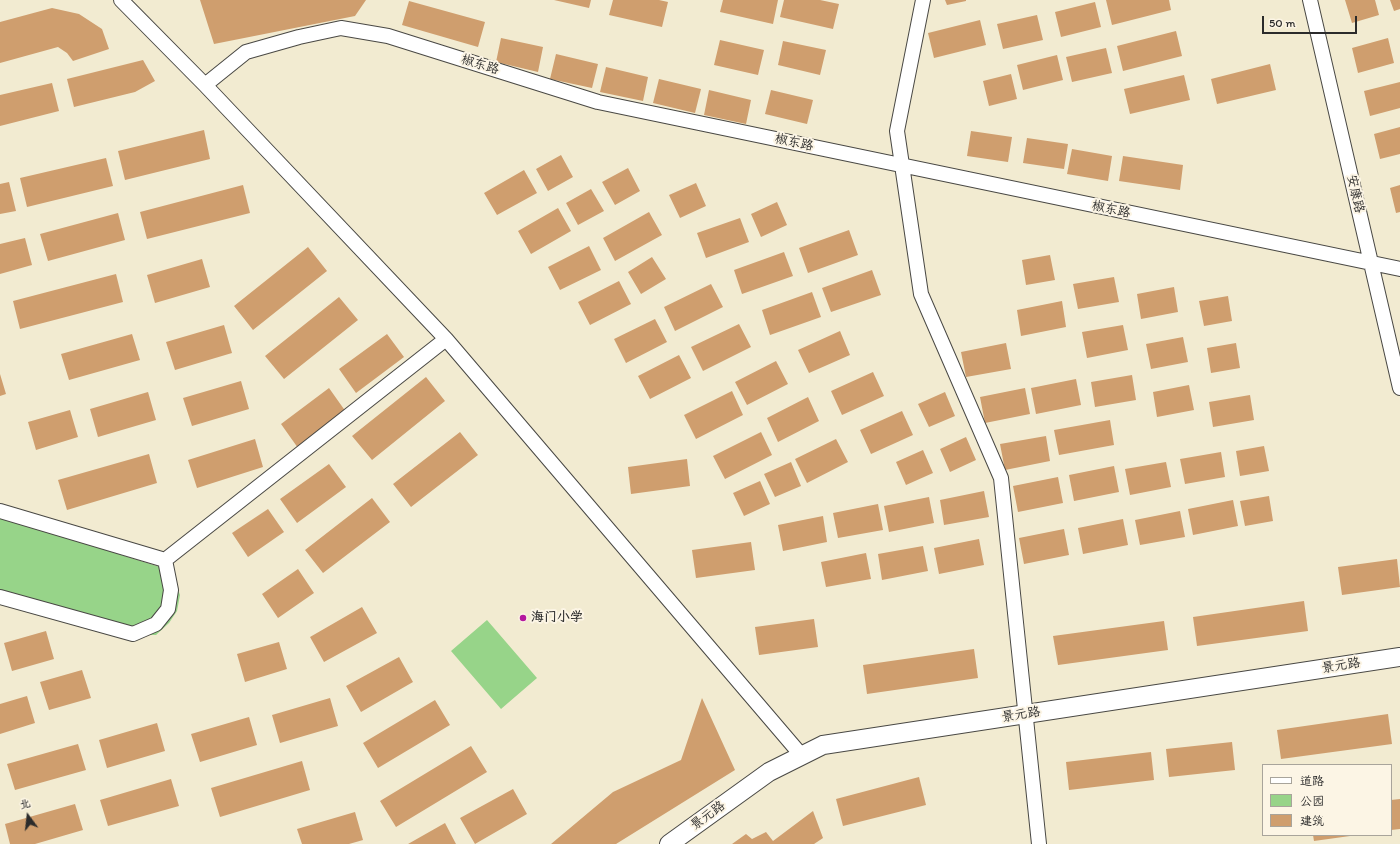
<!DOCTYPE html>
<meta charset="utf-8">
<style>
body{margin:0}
#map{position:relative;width:1400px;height:844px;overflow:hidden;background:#f2ebd1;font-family:Itim,"LXGW WenKai TC",sans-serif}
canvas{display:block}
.legend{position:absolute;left:1262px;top:764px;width:130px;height:72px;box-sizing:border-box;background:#fcf5e5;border:1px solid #a8a49b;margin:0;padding:5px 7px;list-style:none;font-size:12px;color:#2b2b2b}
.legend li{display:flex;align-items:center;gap:8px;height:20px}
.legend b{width:20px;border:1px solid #a8a49b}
.north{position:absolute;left:8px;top:796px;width:40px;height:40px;-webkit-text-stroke:3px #fcf5e5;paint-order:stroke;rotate:345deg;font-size:11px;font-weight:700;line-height:16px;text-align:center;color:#2b2b2b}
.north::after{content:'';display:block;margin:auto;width:14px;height:18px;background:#2b2b2b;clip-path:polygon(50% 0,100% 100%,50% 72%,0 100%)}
.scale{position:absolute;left:1262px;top:16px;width:95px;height:18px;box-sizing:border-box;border:2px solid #2b2b2b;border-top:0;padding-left:5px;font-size:12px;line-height:14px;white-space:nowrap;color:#2b2b2b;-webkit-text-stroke:3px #fcf5e5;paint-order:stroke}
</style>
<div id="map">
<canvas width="1400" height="844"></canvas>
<ul class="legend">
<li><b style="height:5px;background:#fff"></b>道路</li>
<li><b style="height:11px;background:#97d489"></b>公园</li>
<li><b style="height:11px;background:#cf9e6e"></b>建筑</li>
</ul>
<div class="north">北</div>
<div class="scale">50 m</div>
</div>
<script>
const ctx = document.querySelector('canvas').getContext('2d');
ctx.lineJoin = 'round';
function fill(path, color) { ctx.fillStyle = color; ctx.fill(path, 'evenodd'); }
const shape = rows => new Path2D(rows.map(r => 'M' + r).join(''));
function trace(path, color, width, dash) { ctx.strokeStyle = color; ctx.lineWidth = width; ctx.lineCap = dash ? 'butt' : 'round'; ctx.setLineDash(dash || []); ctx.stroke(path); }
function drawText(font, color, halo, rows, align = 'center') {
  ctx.font = font + ' Itim,"LXGW WenKai TC",sans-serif'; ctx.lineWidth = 4; ctx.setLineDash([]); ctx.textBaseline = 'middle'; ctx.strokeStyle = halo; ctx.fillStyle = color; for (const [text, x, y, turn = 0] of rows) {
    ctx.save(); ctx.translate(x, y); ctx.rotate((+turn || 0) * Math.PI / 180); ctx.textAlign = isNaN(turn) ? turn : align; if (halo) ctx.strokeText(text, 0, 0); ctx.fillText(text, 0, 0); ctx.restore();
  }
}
fill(shape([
 [0,517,160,567,174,578,180,595,177,611,169,623,156,635,140,635,0,592],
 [487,620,537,678,501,709,451,651]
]), '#97d489');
fill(shape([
 [200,0,366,0,355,16,214,44],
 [554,0,591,0,589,8],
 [613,0,659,0,668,2,662,27,609,15],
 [723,0,778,0,773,24,720,12],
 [784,0,820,0,839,4,833,29,780,17],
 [945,0,966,0,966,1,947,5],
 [1106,0,1169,0,1171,10,1112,25],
 [1345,0,1375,0,1379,15,1352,23],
 [1390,0,1400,0,1400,9,1394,11],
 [409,1,485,22,478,47,402,25],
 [1095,2,1101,27,1061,37,1055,12],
 [52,8,79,14,102,29,109,49,73,61,67,53,58,47,0,63,0,22],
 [1037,15,1043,40,1003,49,997,24],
 [980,20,986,45,934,58,928,33],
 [1176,31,1182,56,1123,71,1117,46],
 [501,38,543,47,538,72,496,62],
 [1388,38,1394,63,1358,73,1352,48],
 [720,40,764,50,758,75,714,65],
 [783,41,826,50,820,75,778,65],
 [1106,48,1112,73,1072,82,1066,57],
 [556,54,598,64,592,88,550,79],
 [1057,55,1063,80,1023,90,1017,65],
 [143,60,155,81,135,92,74,107,67,79],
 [1270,64,1276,90,1217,104,1211,79],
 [606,67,648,77,643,101,600,92],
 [1011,74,1017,99,989,106,983,81],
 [1184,75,1190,100,1130,114,1124,89],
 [659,79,701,89,695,113,653,103],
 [1400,82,1400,108,1370,116,1364,91],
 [52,83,59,111,0,126,0,95],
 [709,90,751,100,746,124,704,115],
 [771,90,813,100,807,124,765,114],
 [1400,127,1400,154,1380,159,1374,134],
 [204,130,210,159,125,180,118,151],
 [971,131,1012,137,1008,162,967,156],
 [1027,138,1068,144,1064,169,1023,163],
 [1072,149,1112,156,1108,181,1067,174],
 [561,155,573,177,548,191,536,169],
 [1123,156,1183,165,1180,190,1119,181],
 [106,158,113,186,27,207,20,178],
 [628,168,640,191,615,205,602,182],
 [524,170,537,193,497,215,484,193],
 [9,182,16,211,0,214,0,184],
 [696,183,706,206,680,218,669,195],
 [243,185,250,213,147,239,140,212],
 [1400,185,1400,212,1396,213,1390,188],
 [591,189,604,211,578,225,566,203],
 [777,202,787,225,761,237,751,214],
 [558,208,571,231,531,254,518,231],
 [649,212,662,235,615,261,603,238],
 [118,213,125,240,48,261,40,234],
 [740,218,749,242,706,258,697,233],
 [849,230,858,255,808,273,799,248],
 [25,238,32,265,0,274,0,244],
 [589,246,601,270,560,290,548,267],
 [308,247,327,271,253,330,234,306],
 [784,252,793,276,742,294,734,270],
 [1050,255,1055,280,1026,285,1022,260],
 [652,257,666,279,641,294,628,272],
 [202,259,210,287,155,303,147,275],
 [872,270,881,295,831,312,822,288],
 [116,274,123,302,20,329,13,301],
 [1114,277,1119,302,1078,309,1073,284],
 [619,281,631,304,590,325,578,302],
 [711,284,723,307,675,331,664,307],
 [1174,287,1178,312,1141,319,1137,294],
 [812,292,821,317,770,335,762,310],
 [1228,296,1232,321,1204,326,1199,301],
 [339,297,358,320,284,379,265,356],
 [1062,301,1066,327,1021,336,1017,310],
 [655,319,667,342,626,363,614,339],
 [739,324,751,347,703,371,691,347],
 [224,325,232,353,175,370,166,342],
 [1123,325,1128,350,1087,358,1082,332],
 [840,331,850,355,809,373,798,350],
 [132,334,140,360,69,380,61,354],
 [387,334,404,357,356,393,339,369],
 [1183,337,1188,362,1151,369,1146,344],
 [1006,343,1011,369,966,377,961,352],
 [1236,343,1240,368,1211,373,1207,348],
 [679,355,691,378,650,399,638,376],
 [776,361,788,384,747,405,735,382],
 [873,372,884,396,842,415,831,391],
 [0,374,6,394,0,396],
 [1132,375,1136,400,1095,407,1091,382],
 [426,377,445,401,372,460,352,436],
 [1076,379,1081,405,1036,414,1031,388],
 [241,381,249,409,192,426,183,398],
 [1189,385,1194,410,1157,417,1153,392],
 [329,388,346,412,298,448,281,424],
 [1025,388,1030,414,985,423,980,397],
 [732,391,743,415,696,439,684,415],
 [148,392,156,420,98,437,90,409],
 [945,392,955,416,929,427,918,404],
 [1250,395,1254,420,1213,427,1209,402],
 [808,397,819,421,778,442,767,418],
 [70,410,78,437,36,450,28,422],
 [902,411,913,435,871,454,860,430],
 [1110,420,1114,445,1059,455,1054,430],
 [460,432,478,455,411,507,393,484],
 [761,432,772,455,725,479,713,456],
 [1046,436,1050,461,1005,470,1000,444],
 [966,437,976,460,950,472,940,449],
 [255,439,263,467,197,488,188,460],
 [836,439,848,462,807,483,795,459],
 [1264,446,1269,471,1240,476,1236,451],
 [923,450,933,473,906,485,896,462],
 [1221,452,1225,477,1185,484,1180,459],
 [149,454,157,483,67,510,58,480],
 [687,459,690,486,631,494,628,467],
 [791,462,801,486,775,497,764,474],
 [1166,462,1171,487,1130,495,1125,469],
 [329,464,346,487,297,523,280,499],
 [1114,466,1119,492,1074,501,1069,475],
 [1058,477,1063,503,1018,512,1013,486],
 [760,481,770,504,744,516,733,493],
 [984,491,989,517,944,525,940,500],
 [1269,496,1273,521,1245,526,1240,501],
 [929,497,934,523,889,532,884,506],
 [372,498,390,522,323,573,305,550],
 [1233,500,1238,526,1193,535,1188,509],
 [878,504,883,530,838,538,833,513],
 [268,509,284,532,248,557,232,533],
 [1180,511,1185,537,1140,545,1135,520],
 [823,516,827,542,783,551,778,525],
 [1123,519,1128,545,1083,554,1078,528],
 [1064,529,1069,555,1024,564,1019,538],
 [979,539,984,565,939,574,934,548],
 [751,542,755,570,696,578,692,550],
 [923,546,928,571,882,580,878,554],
 [866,553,871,579,826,587,821,562],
 [1397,559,1400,587,1342,595,1338,567],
 [298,569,314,593,278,618,262,594],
 [1304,601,1308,631,1197,646,1193,617],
 [362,607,377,633,324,662,310,637],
 [814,619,818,647,759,655,755,627],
 [1164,621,1168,650,1058,665,1053,636],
 [46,631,54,659,12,671,4,643],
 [279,642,287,669,245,682,237,654],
 [974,649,978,678,867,694,863,665],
 [399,657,413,682,361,712,346,686],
 [82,670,91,698,49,710,40,682],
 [27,696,35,723,0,734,0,704],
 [330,698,338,726,280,743,272,715],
 [702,698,735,770,616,844,551,844,613,792,681,760],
 [435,700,450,725,378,768,363,743],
 [1388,714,1392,744,1281,759,1277,730],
 [249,717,257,745,200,762,191,734],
 [157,723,165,751,107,768,99,740],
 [1232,742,1235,770,1169,777,1166,749],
 [78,744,86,770,15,790,7,764],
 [471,746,487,772,396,827,380,801],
 [1151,752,1154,780,1069,790,1066,762],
 [302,761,310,790,220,817,211,788],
 [919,777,926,805,843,826,836,799],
 [171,779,179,806,108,826,100,800],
 [513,789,527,814,475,844,460,818],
 [1400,799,1400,829,1391,830,1391,800],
 [75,804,83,830,35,844,10,844,5,824],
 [813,811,823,838,814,844,732,844,746,834,752,839,766,832,773,841],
 [355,812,363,840,349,844,302,844,297,829],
 [445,823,456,844,408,844],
 [1313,835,1350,835,1350,836,1314,841]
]), '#cf9e6e');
const minor = shape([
 [121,0,205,85,446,339,802,756],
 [923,0,897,131,921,294,1001,478,1039,844],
 [1310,0,1400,388],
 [205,85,246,52,299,37,341,28,388,36,598,102,1400,269],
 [0,511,165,560],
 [0,597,133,634,156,624,168,609,171,590,165,560,446,339]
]);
const major = shape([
 [669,844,769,772,823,745,1400,657]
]);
trace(minor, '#494844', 16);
trace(major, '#494844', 20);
trace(minor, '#fff', 14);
trace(major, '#fff', 18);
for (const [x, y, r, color] of [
 [523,618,4,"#b5179e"]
]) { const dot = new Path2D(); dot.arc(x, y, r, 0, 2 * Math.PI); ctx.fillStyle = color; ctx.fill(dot); trace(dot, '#fcf5e5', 1.5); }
drawText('13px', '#2b2b2b', '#fcf5e5', [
 ["椒东路",480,65,17],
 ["椒东路",794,143,12],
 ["安康路",1355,194,77],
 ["椒东路",1111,210,12],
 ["景元路",1341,666,-9],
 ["景元路",1021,715,-9],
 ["景元路",708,816,-36]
]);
drawText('bold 13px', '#2b2b2b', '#fcf5e5', [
 ["海门小学",531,618]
], 'left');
</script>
